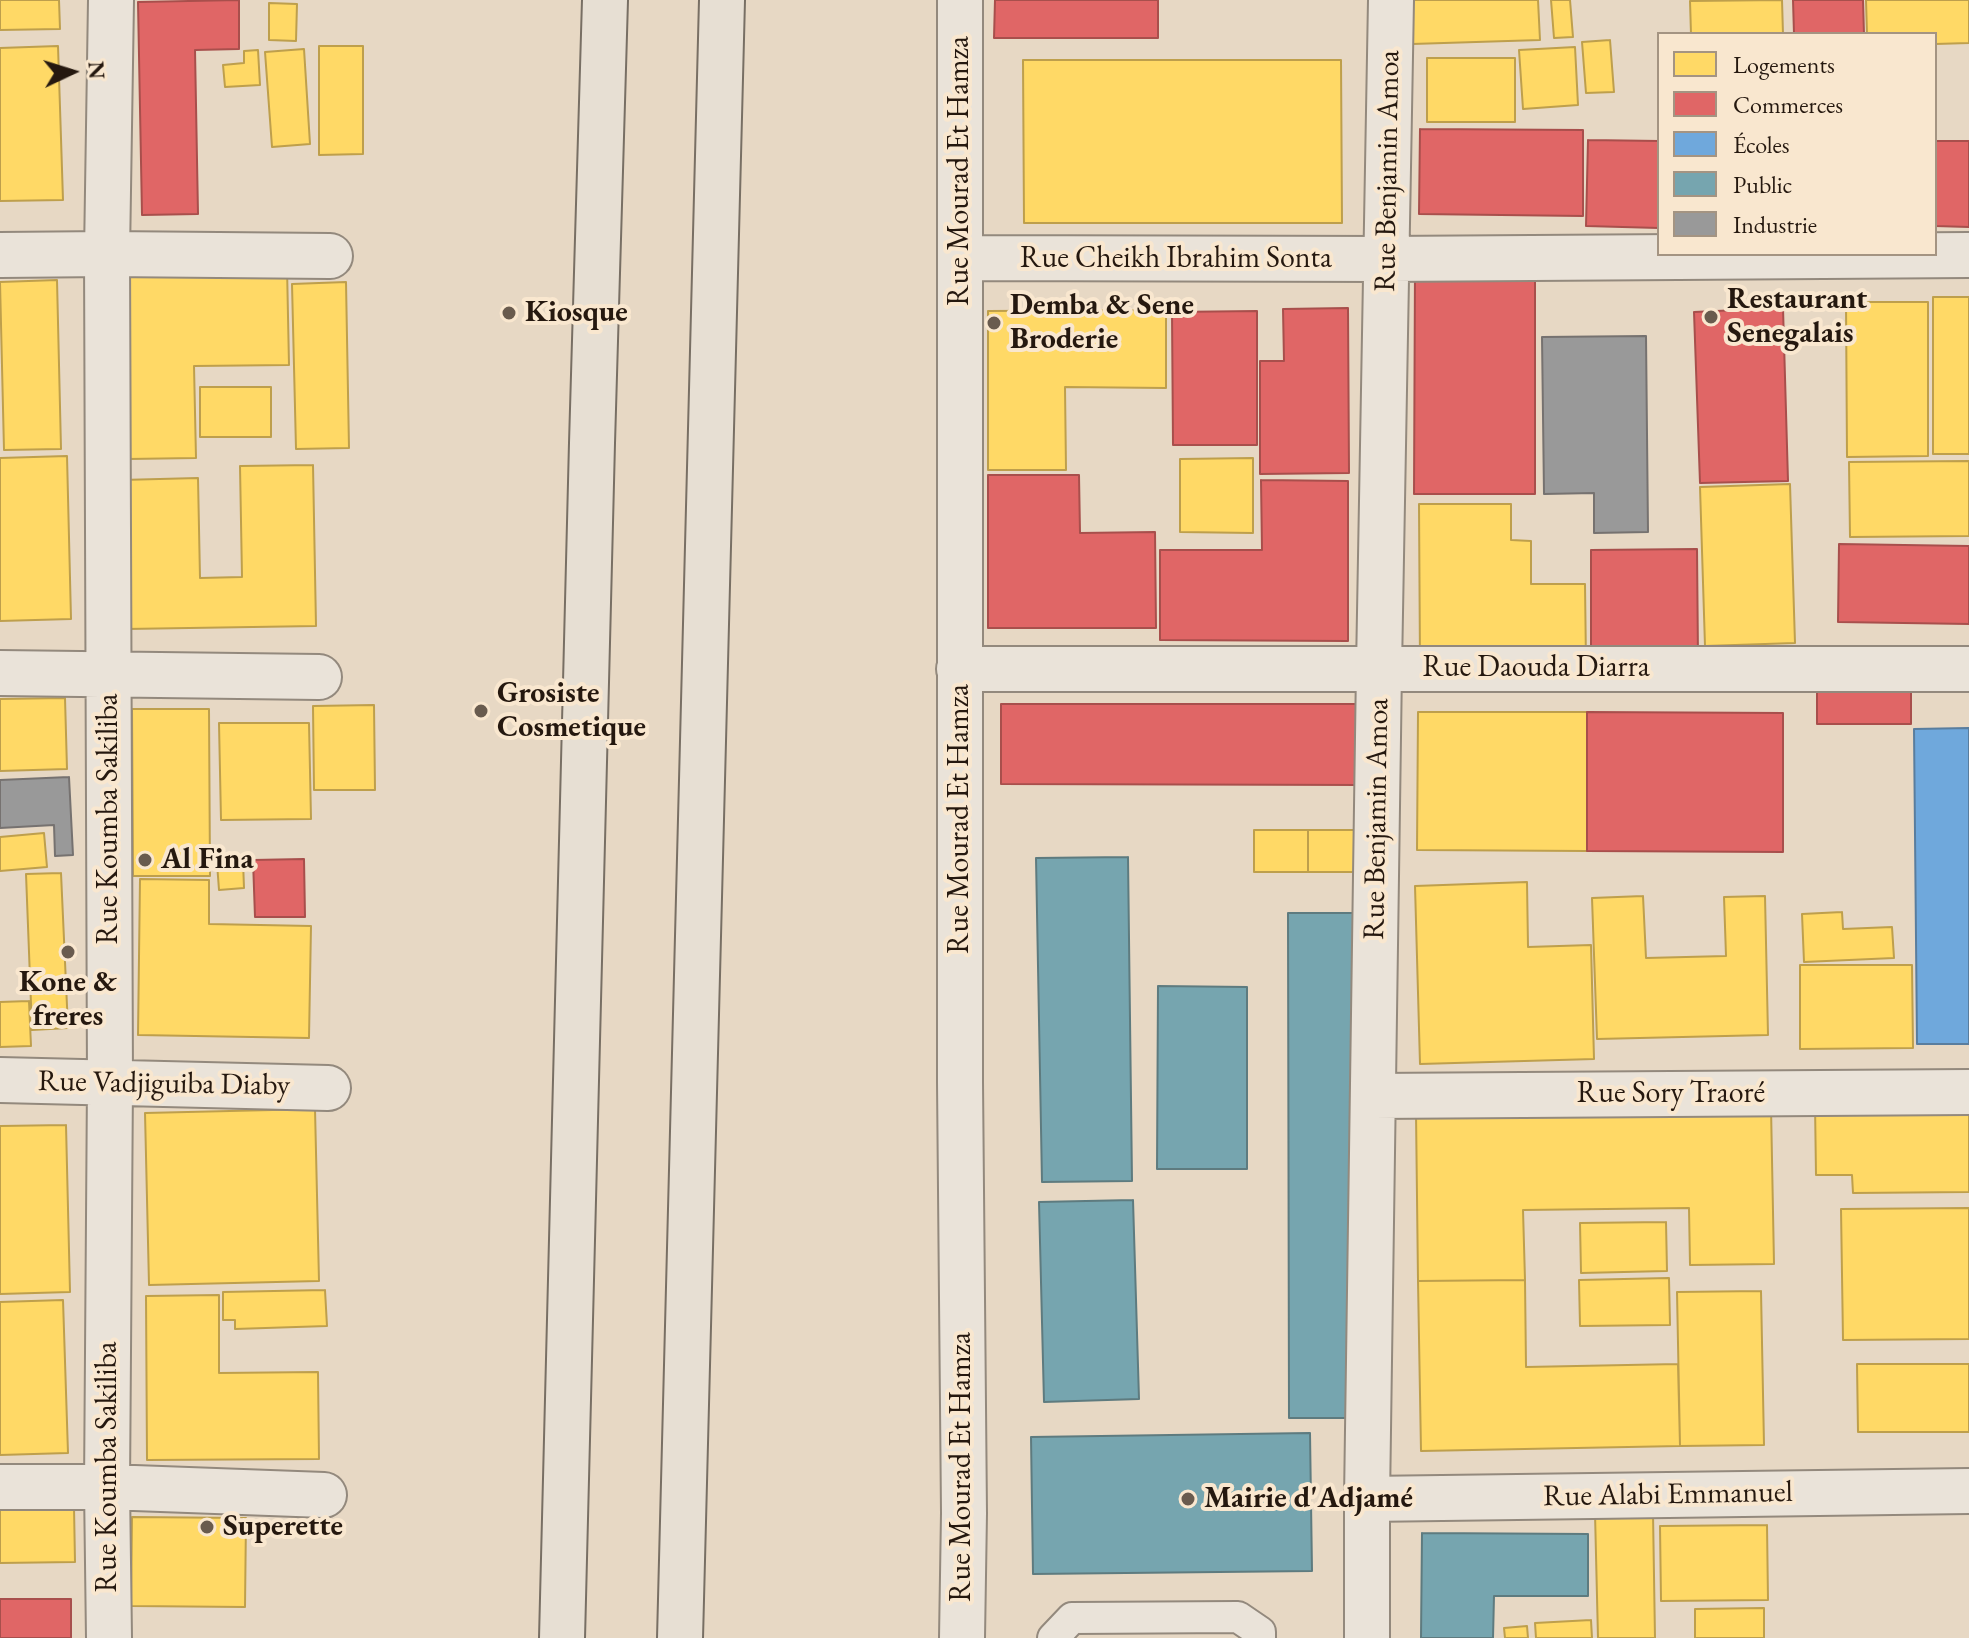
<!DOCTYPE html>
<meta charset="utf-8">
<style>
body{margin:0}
#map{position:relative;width:1969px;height:1638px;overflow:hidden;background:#e7d8c4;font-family:"EB Garamond",serif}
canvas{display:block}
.legend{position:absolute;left:1657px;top:32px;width:280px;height:224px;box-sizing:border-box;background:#f9e7cf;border:2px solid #a49482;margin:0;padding:10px 14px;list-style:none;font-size:24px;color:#25180f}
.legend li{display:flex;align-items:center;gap:16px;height:40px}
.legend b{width:40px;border:2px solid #a49482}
.north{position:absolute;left:32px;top:32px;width:80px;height:80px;-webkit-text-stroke:6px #f9e7cf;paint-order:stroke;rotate:86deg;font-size:22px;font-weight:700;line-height:32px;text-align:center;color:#25180f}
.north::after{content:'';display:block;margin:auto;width:28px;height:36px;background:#25180f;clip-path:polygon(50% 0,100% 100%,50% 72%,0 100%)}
</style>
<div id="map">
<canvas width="1969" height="1638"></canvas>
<ul class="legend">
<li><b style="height:22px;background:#ffd966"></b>Logements</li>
<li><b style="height:22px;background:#e06666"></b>Commerces</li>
<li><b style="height:22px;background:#6fa8dc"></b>Écoles</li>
<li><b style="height:22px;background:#76a5af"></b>Public</li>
<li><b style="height:22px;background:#999"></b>Industrie</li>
</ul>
<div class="north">N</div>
</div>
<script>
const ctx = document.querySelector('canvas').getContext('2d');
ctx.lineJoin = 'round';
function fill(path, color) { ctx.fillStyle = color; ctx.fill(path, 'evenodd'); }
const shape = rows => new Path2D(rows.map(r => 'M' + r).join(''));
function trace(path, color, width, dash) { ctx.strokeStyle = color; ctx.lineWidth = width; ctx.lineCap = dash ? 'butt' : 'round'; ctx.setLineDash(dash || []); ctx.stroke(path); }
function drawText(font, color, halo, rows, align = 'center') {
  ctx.font = font + ' "EB Garamond",serif'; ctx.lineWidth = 8; ctx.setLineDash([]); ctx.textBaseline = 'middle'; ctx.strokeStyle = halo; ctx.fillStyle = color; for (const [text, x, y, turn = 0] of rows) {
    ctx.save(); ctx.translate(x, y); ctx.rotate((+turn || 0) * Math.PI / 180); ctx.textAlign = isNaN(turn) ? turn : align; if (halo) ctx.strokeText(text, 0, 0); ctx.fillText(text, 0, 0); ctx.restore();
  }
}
const homes = shape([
 [0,0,59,0,60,29,0,30,0,0],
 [1410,0,1538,0,1540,40,1412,44,1410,0],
 [1551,0,1570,0,1573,37,1554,38,1551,0],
 [1782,0,1783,34,1691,34,1690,1,1782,0],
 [1866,0,1969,0,1969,43,1935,44,1935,34,1867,34,1866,0],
 [269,3,297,4,296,41,269,40,269,3],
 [1610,40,1614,92,1586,93,1582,42,1610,40],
 [58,46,63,200,0,201,0,48,58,46],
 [319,46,363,46,363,154,319,155,319,46],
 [1575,47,1578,105,1523,109,1519,50,1575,47],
 [304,49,310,144,272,147,265,52,304,49],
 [258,50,260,85,225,87,223,65,244,63,244,51,258,50],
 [1427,58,1515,58,1515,122,1427,122,1427,58],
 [1023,60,1341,60,1342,223,1024,223,1023,60],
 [287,267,289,365,194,366,196,458,128,459,124,270,287,267],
 [57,280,61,449,4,450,0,282,57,280],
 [346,282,349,448,296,449,292,284,346,282],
 [1933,297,1969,297,1969,454,1933,454,1933,297],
 [1846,302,1928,302,1928,456,1847,457,1846,302],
 [1166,310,1166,388,1065,387,1066,470,988,470,988,311,1166,310],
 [200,387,271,387,271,437,200,437,200,387],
 [67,456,71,619,0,621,0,458,67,456],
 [1253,458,1253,533,1180,532,1180,459,1253,458],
 [1969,461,1969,536,1850,537,1849,462,1969,461],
 [313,465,316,626,126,629,121,480,198,478,200,578,242,577,240,466,313,465],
 [1790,484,1795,643,1705,646,1700,487,1790,484],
 [1419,504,1511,504,1511,540,1531,541,1531,584,1585,584,1586,664,1420,665,1419,504],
 [65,698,67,769,0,771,0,699,65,698],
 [374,705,375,790,314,790,313,706,374,705],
 [132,709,209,709,210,876,133,876,132,709],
 [1418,712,1587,712,1587,851,1417,850,1418,712],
 [219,723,309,723,311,819,221,820,219,723],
 [1254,830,1308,830,1308,872,1254,872,1254,830],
 [1308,830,1359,830,1359,872,1308,872,1308,830],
 [44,833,47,867,0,871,0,837,44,833],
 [243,861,244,888,219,890,217,863,243,861],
 [61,873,68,1028,32,1030,26,874,61,873],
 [140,879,209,880,209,924,311,926,309,1038,138,1035,140,879],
 [1527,882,1528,947,1591,945,1594,1059,1420,1064,1415,886,1527,882],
 [1643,896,1646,958,1726,956,1724,897,1765,896,1768,1035,1597,1039,1592,898,1643,896],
 [1842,912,1843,929,1892,927,1894,958,1804,962,1802,914,1842,912],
 [1800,965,1912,965,1913,1048,1800,1049,1800,965],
 [29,1001,31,1046,0,1047,0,1002,29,1001],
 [1969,1103,1969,1192,1853,1193,1852,1175,1816,1175,1815,1104,1969,1103],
 [1771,1107,1774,1264,1690,1265,1689,1208,1523,1210,1525,1280,1418,1281,1416,1113,1771,1107],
 [315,1109,319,1281,149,1285,145,1113,315,1109],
 [66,1125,70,1292,0,1294,0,1126,66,1125],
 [1969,1208,1969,1339,1843,1340,1841,1209,1969,1208],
 [1666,1222,1667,1271,1581,1273,1580,1223,1666,1222],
 [1669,1278,1670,1325,1580,1326,1579,1280,1669,1278],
 [1525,1280,1526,1367,1678,1364,1680,1446,1421,1451,1418,1281,1525,1280],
 [325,1290,327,1326,235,1329,235,1320,223,1320,223,1292,325,1290],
 [1761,1291,1764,1445,1680,1446,1677,1292,1761,1291],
 [219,1295,219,1373,318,1372,319,1459,147,1460,146,1296,219,1295],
 [63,1300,68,1453,0,1455,0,1302,63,1300],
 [1857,1364,1969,1364,1969,1432,1858,1432,1857,1364],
 [74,1507,75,1562,0,1563,0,1508,74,1507],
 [1595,1513,1653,1513,1655,1638,1598,1638,1595,1513],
 [132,1517,246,1518,245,1607,131,1606,132,1517],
 [1767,1525,1768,1600,1661,1601,1660,1526,1767,1525],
 [1764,1608,1764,1638,1695,1638,1695,1609,1764,1608],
 [1591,1620,1592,1638,1536,1638,1535,1623,1591,1620],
 [1527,1626,1528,1638,1505,1638,1504,1628,1527,1626]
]);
fill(homes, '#ffd966');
trace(homes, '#be9f4c', 2);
const shops = shape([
 [239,0,239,49,195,50,198,214,142,215,138,2,239,0],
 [995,0,1158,0,1158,38,994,38,995,0],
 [1793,0,1863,0,1864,34,1794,34,1793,0],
 [1420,129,1583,130,1583,216,1419,214,1420,129],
 [1588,140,1659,141,1659,228,1586,226,1588,140],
 [1935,141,1969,141,1969,227,1935,226,1935,141],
 [1415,267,1535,267,1535,494,1414,494,1415,267],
 [1348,308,1349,473,1260,474,1260,361,1284,361,1283,309,1348,308],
 [1783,308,1788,481,1700,483,1694,312,1783,308],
 [1257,311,1257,445,1173,445,1172,312,1257,311],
 [988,475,1079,475,1080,533,1155,532,1156,628,988,628,988,475],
 [1261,480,1348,481,1348,641,1160,640,1160,550,1262,550,1261,480],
 [1839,544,1969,546,1969,624,1838,622,1839,544],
 [1697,549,1698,659,1591,660,1591,550,1697,549],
 [1817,680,1911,681,1911,724,1817,724,1817,680],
 [1001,704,1363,704,1362,785,1001,784,1001,704],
 [1587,712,1783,713,1783,852,1587,851,1587,712],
 [304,859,305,917,255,917,253,860,304,859],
 [0,1599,71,1599,71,1638,0,1638,0,1599]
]);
fill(shops, '#e06666');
trace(shops, '#a84f4c', 2);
const schools = shape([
 [1969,728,1969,1044,1917,1044,1914,729,1969,728]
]);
fill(schools, '#6fa8dc');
trace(schools, '#597d9e', 2);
const public = shape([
 [1128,857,1132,1181,1042,1182,1036,858,1128,857],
 [1288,913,1353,913,1353,1418,1289,1418,1288,913],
 [1158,986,1247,987,1247,1169,1157,1169,1158,986],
 [1133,1200,1139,1399,1044,1402,1039,1202,1133,1200],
 [1310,1433,1312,1571,1033,1574,1031,1437,1310,1433],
 [1422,1533,1588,1534,1588,1596,1494,1596,1493,1638,1421,1638,1422,1533]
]);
fill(public, '#76a5af');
trace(public, '#5e7b7f', 2);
const industry = shape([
 [1646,336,1648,532,1594,533,1594,493,1544,494,1542,337,1646,336],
 [69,777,73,855,55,856,54,825,0,828,0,780,69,777]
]);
fill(industry, '#999');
trace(industry, '#767270', 2);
const service = shape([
 [1053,1638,1072,1618,1238,1617,1260,1632,1260,1638]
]);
const minor = shape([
 [960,0,960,1082,964,1513,962,1638],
 [0,255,107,254,330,256],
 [960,258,1386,259,1969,255],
 [959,669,1969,669],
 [0,673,319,677],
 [0,1080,328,1088],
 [1374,1096,1969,1092],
 [0,1487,107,1487,324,1495],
 [1367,1499,1969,1491],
 [109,1638,107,1487,110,1082,107,254,111,0],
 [1367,1638,1367,1499,1379,668,1391,0]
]);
const motorway = shape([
 [562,1638,592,443,605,0],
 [680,1638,722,0]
]);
trace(service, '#93897d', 34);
trace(minor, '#93897d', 48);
trace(motorway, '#786f64', 48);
trace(service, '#eae3d9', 30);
trace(minor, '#eae3d9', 44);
trace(motorway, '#e7dfd3', 44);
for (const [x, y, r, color] of [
 [509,313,8,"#695b4e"],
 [1711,317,8,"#695b4e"],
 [994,323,8,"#695b4e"],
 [481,711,8,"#695b4e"],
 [145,860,8,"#695b4e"],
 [68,952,8,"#695b4e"],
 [1188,1499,8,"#695b4e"],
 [207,1527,8,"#695b4e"]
]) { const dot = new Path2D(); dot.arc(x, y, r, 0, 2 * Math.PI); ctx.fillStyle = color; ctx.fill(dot); trace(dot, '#f9e7cf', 3); }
drawText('30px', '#25180f', '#f9e7cf', [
 ["Rue Mourad Et Hamza",960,171,-90],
 ["Rue Benjamin Amoa",1388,171,-89],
 ["Rue Cheikh Ibrahim Sonta",1176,259],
 ["Rue Daouda Diarra",1536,668],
 ["Rue Koumba Sakiliba",109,819,-90],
 ["Rue Mourad Et Hamza",960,819,-90],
 ["Rue Benjamin Amoa",1377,819,-89],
 ["Rue Vadjiguiba Diaby",164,1084,1],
 ["Rue Sory Traoré",1671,1094],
 ["Rue Koumba Sakiliba",108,1467,-90],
 ["Rue Mourad Et Hamza",962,1467,-90],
 ["Rue Alabi Emmanuel",1668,1495,-1]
]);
drawText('bold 30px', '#25180f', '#f9e7cf', [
 ["Restaurant",1727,300],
 ["Senegalais",1727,334],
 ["Demba & Sene",1010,306],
 ["Broderie",1010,340],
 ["Kiosque",525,313],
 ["Grosiste",497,694],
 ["Cosmetique",497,728],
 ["Al Fina",161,860],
 ["Kone &",68,983,"center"],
 ["freres",68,1017,"center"],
 ["Mairie d'Adjamé",1204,1499],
 ["Superette",223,1527]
], 'left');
</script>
